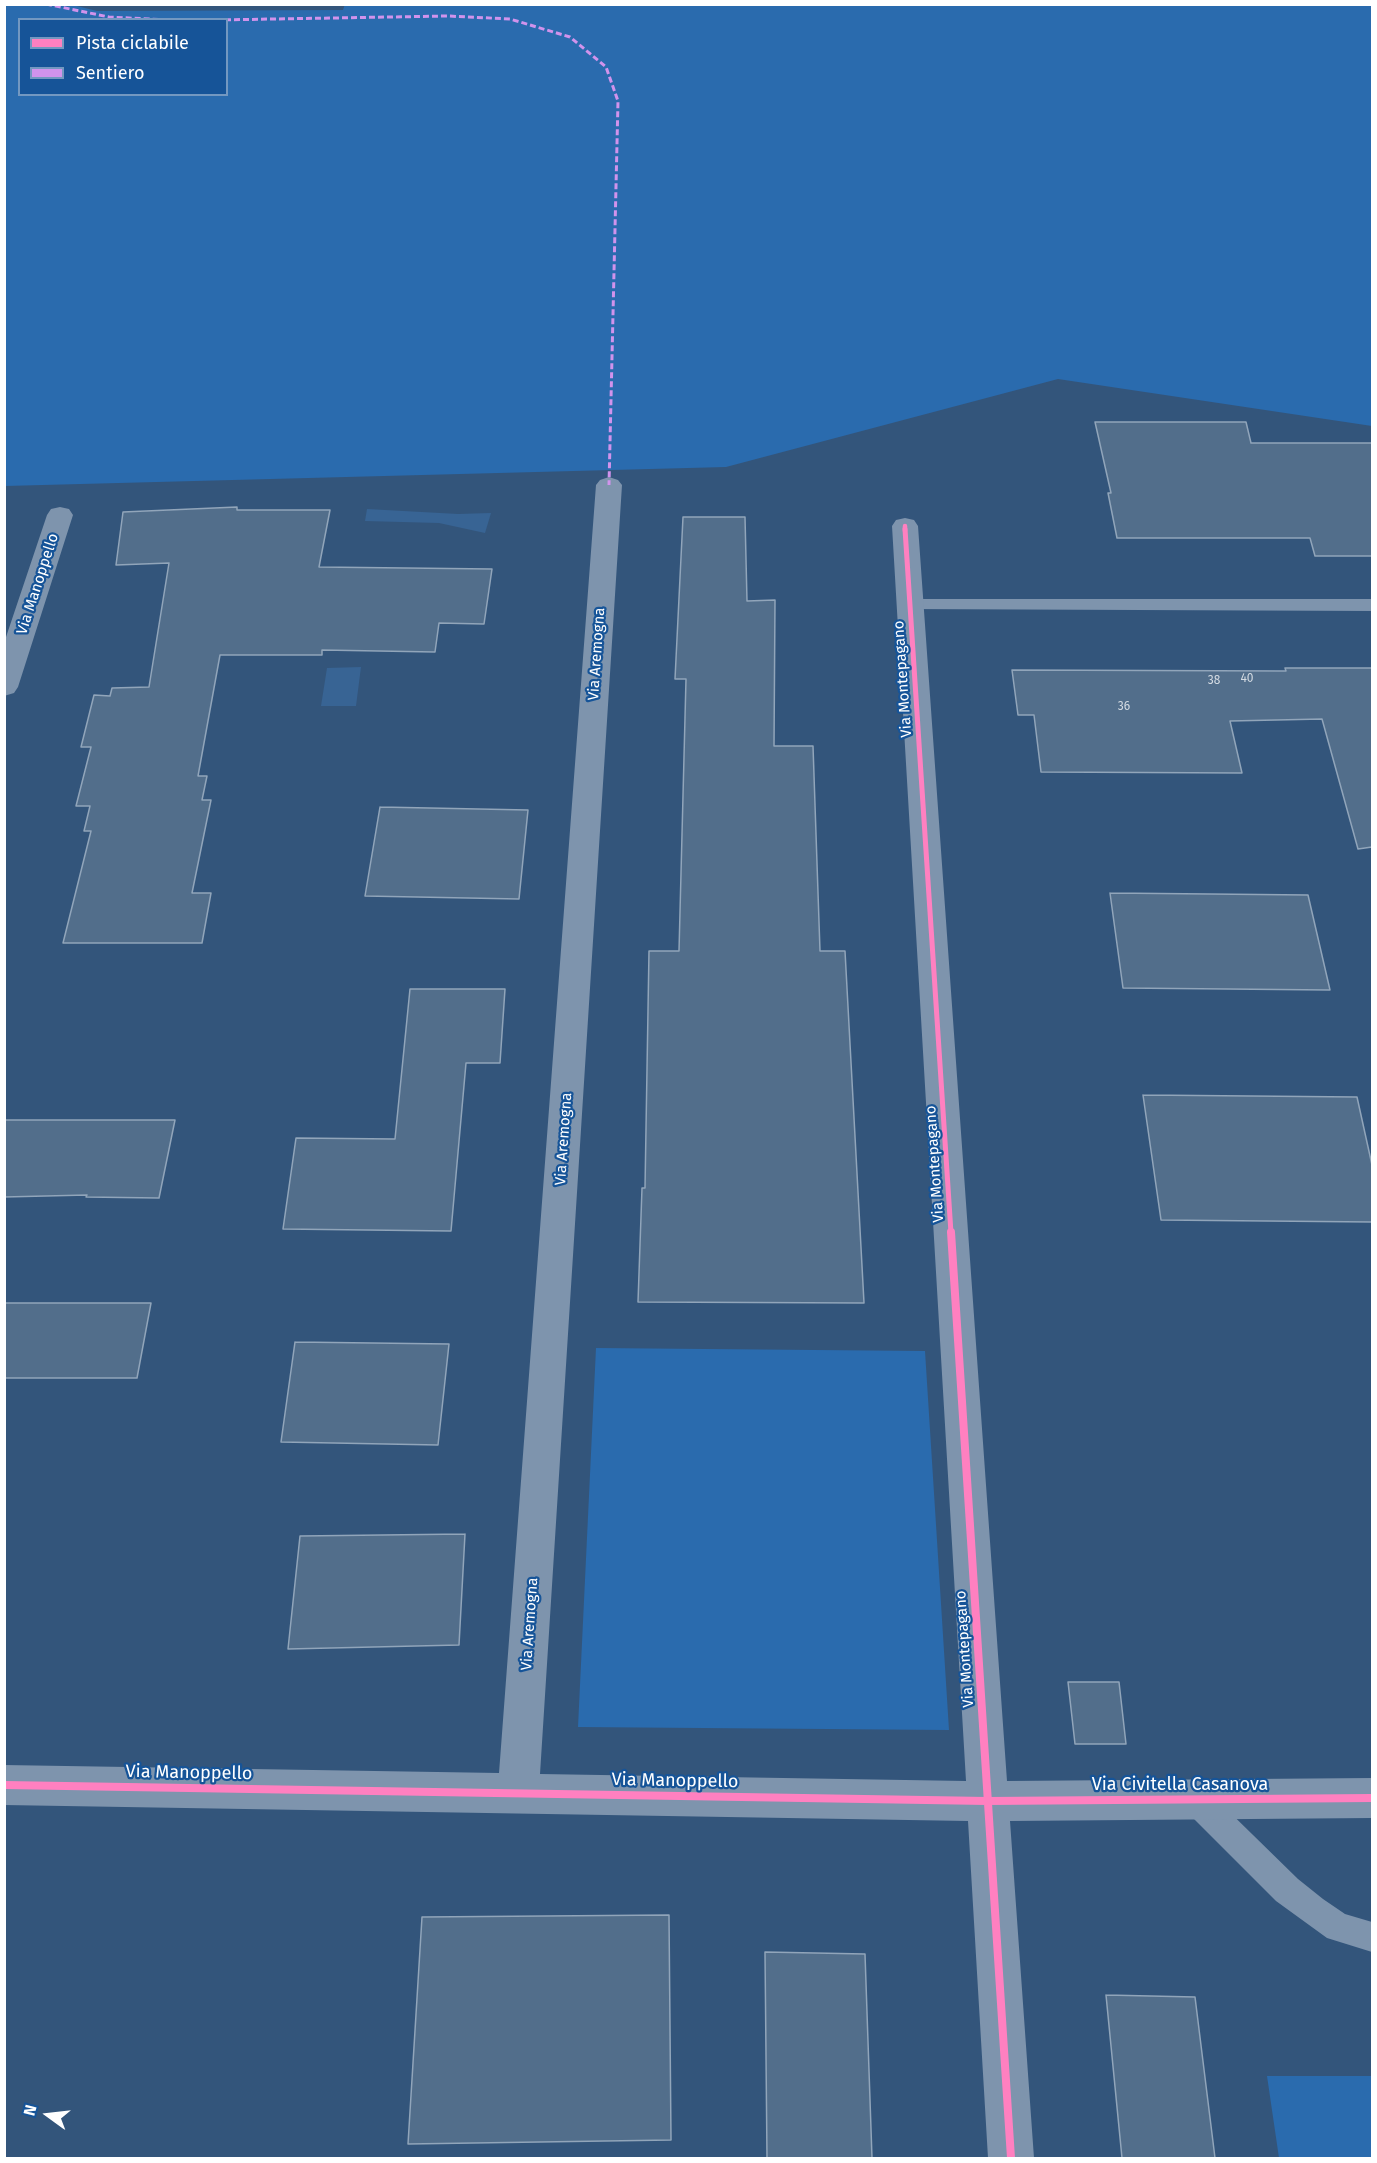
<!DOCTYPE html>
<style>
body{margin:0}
#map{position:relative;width:1377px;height:2163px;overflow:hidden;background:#33557b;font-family:"Fira Sans",sans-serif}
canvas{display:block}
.frame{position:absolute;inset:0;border:6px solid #fff;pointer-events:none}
.legend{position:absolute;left:18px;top:18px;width:210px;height:78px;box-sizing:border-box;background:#165498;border:2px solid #7398c1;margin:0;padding:8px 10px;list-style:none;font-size:18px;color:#fff}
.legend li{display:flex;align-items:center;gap:12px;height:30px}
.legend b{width:30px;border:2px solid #7398c1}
.north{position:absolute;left:18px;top:2085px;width:60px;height:60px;-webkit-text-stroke:4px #165498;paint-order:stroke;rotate:285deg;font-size:16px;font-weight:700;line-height:24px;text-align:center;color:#fff}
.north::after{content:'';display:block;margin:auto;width:21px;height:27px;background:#fff;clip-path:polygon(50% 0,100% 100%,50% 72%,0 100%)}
</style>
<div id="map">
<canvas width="1377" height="2163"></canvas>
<div class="frame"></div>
<ul class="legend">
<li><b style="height:8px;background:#ff80c0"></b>Pista ciclabile</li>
<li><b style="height:8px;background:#d193ec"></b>Sentiero</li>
</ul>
<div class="north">N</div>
</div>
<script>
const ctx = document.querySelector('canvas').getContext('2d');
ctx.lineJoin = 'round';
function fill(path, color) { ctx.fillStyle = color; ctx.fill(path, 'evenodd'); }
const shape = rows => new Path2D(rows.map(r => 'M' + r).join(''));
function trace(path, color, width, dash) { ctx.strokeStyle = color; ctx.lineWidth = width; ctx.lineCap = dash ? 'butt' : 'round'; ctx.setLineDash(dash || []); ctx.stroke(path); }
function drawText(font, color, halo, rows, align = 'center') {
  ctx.font = font + ' "Fira Sans",sans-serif'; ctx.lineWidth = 4.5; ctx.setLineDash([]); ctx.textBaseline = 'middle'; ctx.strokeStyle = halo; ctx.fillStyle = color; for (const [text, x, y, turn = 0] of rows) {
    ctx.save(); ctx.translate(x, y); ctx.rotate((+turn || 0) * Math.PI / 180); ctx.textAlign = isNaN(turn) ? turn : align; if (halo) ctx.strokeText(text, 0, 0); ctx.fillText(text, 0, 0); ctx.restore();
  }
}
fill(shape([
 [345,4,1372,5,1372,426,1058,379,726,467,5,486,5,5,73,5,97,11,343,10],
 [20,20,226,20,226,94,20,94],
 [596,1348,925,1351,949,1730,578,1727],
 [1267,2076,1372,2076,1372,2158,1279,2158]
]), '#2a6bae');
fill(shape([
 [367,509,458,514,491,513,485,533,439,523,365,521],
 [361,667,356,706,321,706,327,668]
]), '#386494');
const building = shape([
 [1095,422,1246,422,1251,443,1372,443,1372,556,1315,556,1310,538,1117,538,1108,493,1111,493,1095,422],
 [237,507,237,510,330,510,319,567,492,569,484,624,439,623,435,652,322,650,322,655,220,655,198,776,207,776,202,800,211,800,192,893,211,893,202,943,63,943,91,831,84,831,90,806,76,806,91,747,81,747,94,695,110,696,112,688,149,687,169,563,116,565,123,512,237,507],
 [683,517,745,517,747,601,775,600,774,746,813,746,820,951,845,951,864,1303,638,1302,642,1188,645,1188,649,951,679,951,686,679,675,679,683,517],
 [1285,668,1372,668,1372,847,1358,849,1322,719,1230,721,1242,773,1041,772,1034,715,1018,715,1012,670,1286,671,1285,668],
 [380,807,528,810,519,899,365,896,380,807],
 [1110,893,1308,895,1330,990,1123,988,1110,893],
 [410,989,505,989,500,1063,466,1063,451,1231,283,1229,296,1138,395,1139,410,989],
 [1143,1095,1357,1097,1372,1165,1372,1222,1161,1220,1143,1095],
 [4,1120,175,1120,159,1198,86,1197,87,1195,4,1197,4,1120],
 [4,1303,151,1303,137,1378,4,1378,4,1303],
 [295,1342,449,1344,438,1445,281,1442,295,1342],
 [465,1534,459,1645,288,1649,300,1536,465,1534],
 [1068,1682,1119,1682,1126,1744,1075,1744,1068,1682],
 [669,1915,671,2140,408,2144,422,1917,669,1915],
 [765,1952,865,1954,872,2158,767,2158,765,1952],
 [1106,1995,1195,1997,1215,2158,1122,2158,1106,1995]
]);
fill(building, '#526e8b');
trace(building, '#91a5ba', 1.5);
fill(shape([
 [910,599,1372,599,1372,611,903,609,900,605,903,601,910,599],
 [1196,1786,1207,1790,1298,1879,1323,1899,1345,1914,1372,1922,1372,1952,1327,1938,1276,1901,1185,1810,1181,1800,1185,1790,1196,1786]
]), '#7e94ad');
fill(shape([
 [609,477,618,480,622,485,540,1774,966,1781,892,526,896,520,905,518,914,520,918,526,1007,1781,1372,1778,1372,1818,1010,1821,1034,2158,988,2158,968,1821,4,1805,4,1765,499,1773,596,485,600,480,609,477],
 [60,507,69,509,73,515,18,687,14,693,4,696,4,643,47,515,51,509,60,507]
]), '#7e94ad');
trace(shape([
 [46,4,109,17,168,20],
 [216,20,448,16,510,19,570,37,606,67,618,101,609,485]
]), '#d193ec', 3, [6, 3]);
trace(shape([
 [905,526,905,531]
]), '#ff80c0', 4.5);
trace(shape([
 [905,529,951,1233]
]), '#ff80c0', 5);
trace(shape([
 [951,1232,1011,2158],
 [4,1785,987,1801,1372,1798]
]), '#ff80c0', 8);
drawText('12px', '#d4dbe2', null, [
 ["40",1247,679],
 ["38",1214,681],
 ["36",1124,707]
]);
drawText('15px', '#fff', '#165498', [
 ["Via Manoppello",38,584,-72],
 ["Via Aremogna",597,654,-86],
 ["Via Montepagano",903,679,-94],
 ["Via Aremogna",564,1139,-86],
 ["Via Montepagano",935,1164,-94],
 ["Via Aremogna",530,1624,-86],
 ["Via Montepagano",965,1649,-94]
]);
drawText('18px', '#fff', '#165498', [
 ["Via Manoppello",189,1773,1],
 ["Via Manoppello",675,1781,1],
 ["Via Civitella Casanova",1180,1785]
]);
</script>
